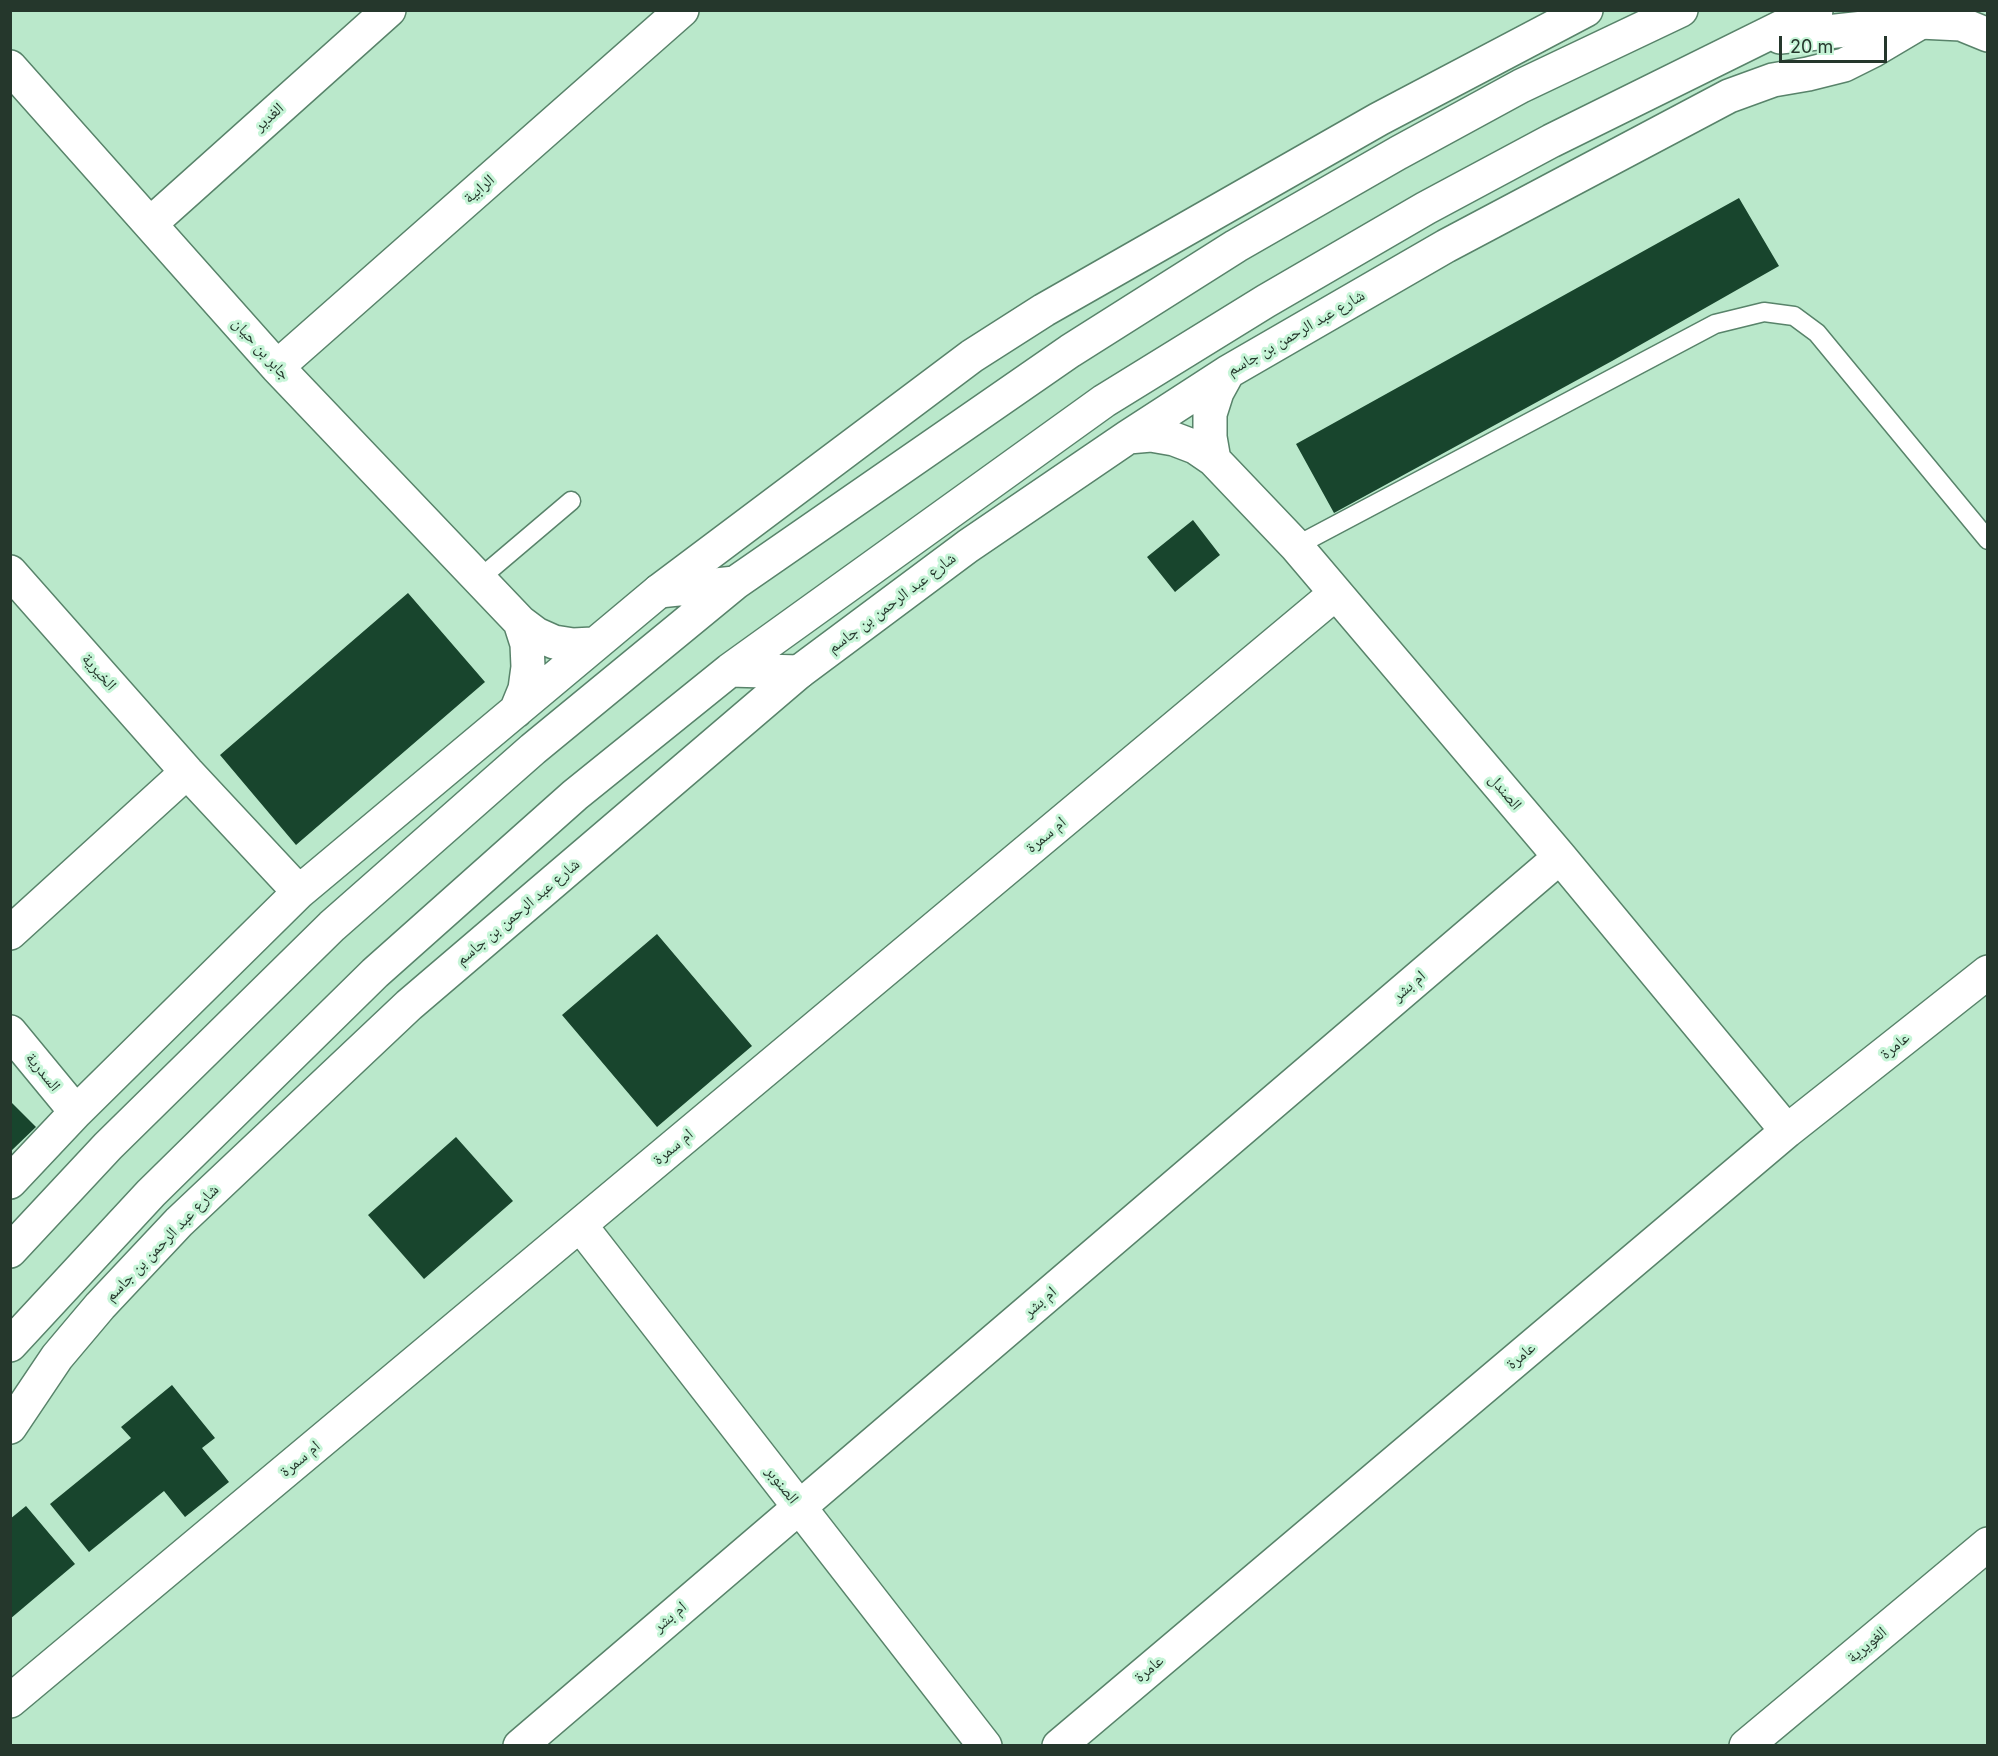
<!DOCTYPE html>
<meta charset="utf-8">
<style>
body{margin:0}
#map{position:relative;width:1998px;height:1756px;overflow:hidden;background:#bae8cb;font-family:Inter,sans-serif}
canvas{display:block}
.frame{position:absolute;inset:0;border:12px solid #25372c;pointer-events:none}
.scale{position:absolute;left:1779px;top:36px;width:108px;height:27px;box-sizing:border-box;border:3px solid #25372c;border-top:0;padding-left:8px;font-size:18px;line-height:21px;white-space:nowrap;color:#25372c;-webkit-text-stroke:4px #c7f5d8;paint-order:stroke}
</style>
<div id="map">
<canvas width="1998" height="1756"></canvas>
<div class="frame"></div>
<div class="scale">20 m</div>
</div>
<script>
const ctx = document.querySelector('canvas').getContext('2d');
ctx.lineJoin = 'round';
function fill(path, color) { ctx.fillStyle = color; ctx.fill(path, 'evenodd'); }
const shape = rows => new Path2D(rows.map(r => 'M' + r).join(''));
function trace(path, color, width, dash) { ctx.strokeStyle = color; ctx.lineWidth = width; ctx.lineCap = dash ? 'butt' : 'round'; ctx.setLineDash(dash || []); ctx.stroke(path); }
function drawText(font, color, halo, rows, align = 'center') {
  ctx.font = font + ' Inter,"Noto Naskh Arabic",sans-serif'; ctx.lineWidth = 6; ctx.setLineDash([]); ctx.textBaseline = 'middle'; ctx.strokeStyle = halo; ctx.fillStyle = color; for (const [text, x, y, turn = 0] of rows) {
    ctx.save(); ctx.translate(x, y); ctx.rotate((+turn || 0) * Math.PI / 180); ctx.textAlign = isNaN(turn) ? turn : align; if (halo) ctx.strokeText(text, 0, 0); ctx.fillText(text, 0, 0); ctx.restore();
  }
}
fill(shape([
 [1739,198,1779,266,1612,361,1334,513,1296,444],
 [1193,520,1220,555,1175,592,1147,557],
 [408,593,485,682,296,845,220,755],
 [657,934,752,1046,657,1127,562,1015],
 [10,1101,36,1127,10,1152],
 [456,1137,513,1201,424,1279,368,1215],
 [172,1385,215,1438,202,1448,229,1482,185,1517,164,1491,89,1552,50,1504,131,1438,121,1427],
 [26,1506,75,1564,10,1619,10,1519]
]), '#18452d');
const lane = shape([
 [1296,546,1715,324,1764,312,1794,316,1817,333,1988,540],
 [479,579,571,501]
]);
const street = shape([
 [10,67,277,367,520,622,536,634,554,642,573,645,593,644],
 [150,224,389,10],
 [277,367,682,10],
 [1128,437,1151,435,1174,439,1195,447,1214,460,1296,546,1560,857,1787,1131],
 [1214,460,1210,437,1210,414,1217,392,1228,372],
 [10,572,187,772,299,892],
 [516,711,525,689,528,667,527,644,520,622],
 [10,933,187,772],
 [10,1032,76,1112],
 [10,1182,76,1112,299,892,659,591,972,356,1044,310,1379,119,1586,10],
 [580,1225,985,1746],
 [10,1427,57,1357,100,1306,179,1222,409,1005,799,672,968,546,1128,437,1228,372,1446,246,1729,96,1773,80,1808,74,1844,65,1872,51,1926,19],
 [10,1701,1336,593],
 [520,1746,1560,857],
 [1059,1746,1787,1131,1988,972],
 [1746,1746,1988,1544]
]);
const secondary = shape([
 [1780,37,1920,22,1961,24,1988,35],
 [659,591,735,583],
 [730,670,799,672],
 [10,1251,108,1146,332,926,533,749,735,583,1070,351,1236,246,1398,153,1521,86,1681,10],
 [10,1345,151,1193,375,973,575,795,730,670,1104,401,1266,301,1426,208,1551,141,1816,10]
]);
trace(lane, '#58836a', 21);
trace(street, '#58836a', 36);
trace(secondary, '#58836a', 36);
trace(lane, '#fff', 18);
trace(street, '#fff', 33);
trace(secondary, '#fff', 33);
drawText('16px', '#25372c', '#c7f5d8', [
 ["الغدير",269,117,-42],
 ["الرابية",479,189,-41],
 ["شارع عبد الرحمن بن جاسم",1296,333,-30],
 ["جابر بن حيان",261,349,48],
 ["شارع عبد الرحمن بن جاسم",892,603,-37],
 ["الخيرية",99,672,49],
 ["الصندل",1505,792,50],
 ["ام سمرة",1046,835,-40],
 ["شارع عبد الرحمن بن جاسم",518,912,-40],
 ["ام بشر",1409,986,-41],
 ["عامرة",1895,1046,-39],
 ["السدرية",43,1072,51],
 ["ام سمرة",673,1147,-40],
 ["شارع عبد الرحمن بن جاسم",162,1243,-46],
 ["ام بشر",1040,1302,-41],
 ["عامرة",1521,1356,-40],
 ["ام سمرة",300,1459,-40],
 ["الصنوبر",782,1485,52],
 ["ام بشر",670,1617,-40],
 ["الغويرية",1867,1645,-40],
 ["عامرة",1149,1669,-40]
]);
</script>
